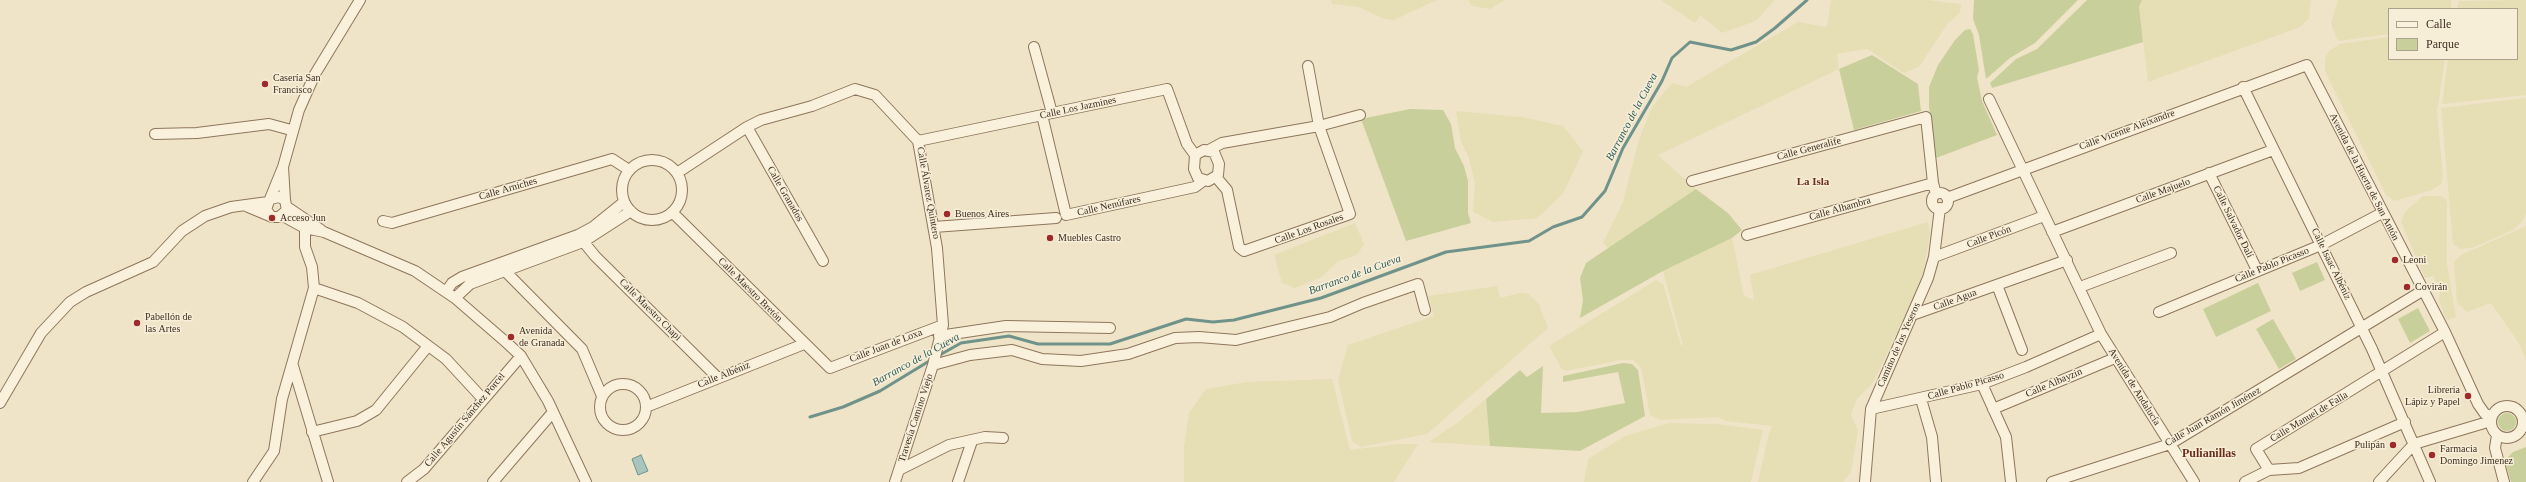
<!DOCTYPE html>
<meta charset="utf-8">
<style>
body{margin:0}
#map{position:relative;width:2526px;height:482px;overflow:hidden;background:#f0e4c8;font-family:Georgia,serif}
canvas{display:block}
.legend{position:absolute;left:2388px;top:8px;width:130px;height:52px;box-sizing:border-box;background:#f7eed8;border:1px solid #ada18e;margin:0;padding:5px 7px;list-style:none;font-size:12px;color:#3d2e20}
.legend li{display:flex;align-items:center;gap:8px;height:20px}
.legend b{width:20px;border:1px solid #ada18e}
</style>
<div id="map">
<canvas width="2526" height="482"></canvas>
<ul class="legend">
<li><b style="height:5px;background:#faf1dc"></b>Calle</li>
<li><b style="height:11px;background:#c9cf9b"></b>Parque</li>
</ul>
</div>
<script>
const ctx = document.querySelector('canvas').getContext('2d');
ctx.lineJoin = 'round';
function fill(path, color) { ctx.fillStyle = color; ctx.fill(path, 'evenodd'); }
const shape = rows => new Path2D(rows.map(r => 'M' + r).join(''));
function trace(path, color, width, dash) { ctx.strokeStyle = color; ctx.lineWidth = width; ctx.lineCap = dash ? 'butt' : 'round'; ctx.setLineDash(dash || []); ctx.stroke(path); }
function drawText(font, color, halo, rows, align = 'center') {
  ctx.font = font + ' Georgia,serif'; ctx.lineWidth = 3; ctx.setLineDash([]); ctx.textBaseline = 'middle'; ctx.strokeStyle = halo; ctx.fillStyle = color; for (const [text, x, y, turn = 0] of rows) {
    ctx.save(); ctx.translate(x, y); ctx.rotate((+turn || 0) * Math.PI / 180); ctx.textAlign = isNaN(turn) ? turn : align; if (halo) ctx.strokeText(text, 0, 0); ctx.fillText(text, 0, 0); ctx.restore();
  }
}
fill(shape([
 [1331,0,1437,0,1394,20,1384,19,1359,7,1332,4],
 [1468,0,1505,0,1490,9,1472,6],
 [1661,0,1775,0,1756,21,1722,33,1700,15,1695,23],
 [1831,0,1927,0,1961,4,1960,13,1948,23,1919,67,1904,73,1867,49,1837,54,1839,69,1658,155,1696,189,1609,249,1603,243,1623,202,1639,139,1652,107,1672,83,1686,87,1798,22,1827,27],
 [2142,0,2311,0,2309,19,2298,28,2148,82,2139,7],
 [2338,0,2451,0,2451,9,2389,9,2389,34,2338,41,2331,24],
 [2526,0,2526,95,2442,104,2448,59,2517,59,2517,9,2457,9,2459,1],
 [2389,37,2389,59,2445,59,2437,111,2443,177,2441,184,2432,190,2394,201,2386,195,2325,71,2325,59,2329,51,2340,44],
 [2526,98,2526,214,2522,222,2513,230,2472,248,2461,249,2453,244,2441,108],
 [1456,111,1521,117,1563,126,1583,151,1563,194,1537,218,1493,222,1473,212,1475,184,1469,158,1461,142],
 [2423,196,2442,196,2447,202,2447,265,2456,317,2447,320,2439,301,2440,290,2433,276,2425,278,2401,222,2405,212],
 [1928,222,1930,234,1923,273,1917,291,1873,383,1857,399,1851,415,1858,431,1851,472,1843,481,1845,482,1758,482,1769,433,1772,426,1726,421,1718,417,1660,420,1650,415,1641,368,1633,360,1621,360,1566,371,1561,368,1549,346,1656,280,1663,284,1681,345,1683,345,1663,271,1732,238,1744,296,1754,300,1750,275,1753,274],
 [1355,223,1364,244,1357,255,1338,261,1322,277,1295,288,1282,283,1274,255],
 [2526,226,2526,360,2520,345,2491,303,2467,312,2457,302,2454,262,2461,255],
 [1497,286,1500,298,1520,293,1529,294,1539,304,1548,328,1427,434,1361,447,1352,441,1338,380,1348,345,1434,316,1428,296],
 [1332,379,1350,450,1398,444,1418,444,1394,482,1184,482,1184,446,1189,413,1206,389,1247,382],
 [1486,399,1490,446,1429,442,1457,423],
 [1669,423,1717,424,1763,430,1751,482,1584,482,1588,459,1625,436]
]), '#e6deb5');
fill(shape([
 [1974,0,2078,0,2035,43,2010,58,1986,79,1979,35,1973,19],
 [2087,0,2142,0,2139,7,2143,42,1992,88,1990,83,2016,59,2037,49],
 [1970,29,1973,34,1979,70,1977,77,1982,101,1997,135,1936,158,1929,107,1929,87,1938,65,1955,40,1965,30],
 [1872,55,1918,84,1921,111,1854,130,1839,69],
 [1410,109,1443,110,1451,124,1455,148,1464,166,1468,181,1468,213,1471,223,1406,241,1361,119],
 [1696,189,1728,213,1742,230,1732,238,1663,271,1580,318,1583,300,1580,278,1586,263],
 [2317,262,2325,280,2300,291,2292,273],
 [2258,283,2271,311,2216,337,2203,309],
 [2418,308,2430,331,2410,343,2398,319],
 [2273,319,2296,359,2279,369,2256,329],
 [1623,363,1632,364,1638,370,1645,416,1580,451,1490,446,1486,399,1520,370,1527,377,1543,366,1541,413,1578,412,1625,403,1618,372,1563,382,1563,376],
 '2498 422a9 9 0 1 1 18 0a9 9 0 1 1-18 0Z',
 [2526,447,2526,482,2511,482,2506,465,2508,457,2513,452]
]), '#c9cf9b');
const water = shape([
 [641,455,648,471,638,475,632,459,641,455]
]);
fill(water, '#a9c4bc');
trace(water, '#6f938a', 1);
trace(shape([
 [938,356,961,343,1009,336,1038,344,1110,344,1186,319,1213,322,1234,320,1321,298,1446,252,1529,241,1553,227,1582,217,1605,191,1623,148,1662,81,1672,58,1690,42,1731,50,1756,42,1775,28,1807,0],
 [810,417,843,407,880,391,931,360]
]), '#6f938a', 3);
const minor = shape([
 [1034,47,1052,113],
 [2243,87,2372,349,2430,482],
 [1989,99,2101,334,2194,482],
 [1042,115,1066,215,1195,187,1203,181],
 [747,127,823,261],
 [155,134,197,133,269,124,291,130],
 [918,141,1167,89,1187,144,1195,155],
 [1204,150,1214,152,1219,164,1218,175,1208,181,1198,178,1194,169,1195,155,1204,150],
 [1209,150,1222,143,1319,126,1360,115],
 '622 190a30 30 0 1 1 60 0a30 30 0 1 1-60 0Z',
 [283,167,285,200],
 [677,173,747,127,761,120,812,106,855,89,875,95,918,141,937,248,943,325,933,365,895,482],
 [2209,173,2257,270],
 [1216,177,1227,190,1239,247,1244,251,1350,214,1319,126,1308,66],
 [1692,181,1926,117,1933,183,1936,194],
 '1932 201a8 8 0 1 1 16 0a8 8 0 1 1-16 0Z',
 [1947,198,2307,65,2445,332,2478,404,2485,414,2492,416],
 [270,199,283,167,299,110,315,74,360,0],
 [248,207,272,217,279,217,287,210,285,200,279,197,270,199,266,209,270,215],
 [287,207,321,230],
 [672,212,830,368,943,325],
 [283,216,305,228,324,232,415,271,455,298,507,343,521,356,548,401,586,482],
 [383,221,392,223,612,159,629,170],
 [934,227,1056,218],
 [2052,232,2273,150],
 [578,235,595,256,717,377],
 [1747,235,1933,183],
 [1934,257,2044,216],
 [503,267,505,271,582,349,602,396],
 [1997,285,2022,350],
 [2080,287,2171,253],
 [314,288,358,303,403,327,446,359,483,399],
 [446,292,452,283,462,277,578,235,593,227,624,202],
 [455,298,470,284,583,242,631,211],
 [2159,312,2321,245,2382,213],
 [1912,315,2067,260],
 [939,336,1006,326,1110,328],
 [933,365,970,355,1012,350,1042,359,1081,361,1128,354,1175,338,1199,337,1236,340,1330,317,1363,303,1418,284,1425,310],
 [293,366,328,482],
 [1982,384,2006,437,2011,482],
 '600 407a23 23 0 1 1 46 0a23 23 0 1 1-46 0Z',
 [1921,399,1932,437,1936,482],
 [0,403,41,333,70,302,86,292,153,262,182,231,205,216,231,207,268,202],
 '2491 422a16 16 0 1 1 32 0a16 16 0 1 1-32 0Z',
 [646,407,804,344],
 [1871,409,1982,384,2026,367,2101,334],
 [1993,409,2115,358],
 [312,432,357,421,376,410,428,346],
 [2497,435,2495,448,2504,482],
 [899,470,949,445,985,437,1003,438],
 [2269,470,2256,449,2445,332],
 [253,482,274,451,282,399,314,288,312,267,305,247,305,228],
 [407,482,424,469,521,356],
 [493,482,553,412],
 [958,482,972,441],
 [1865,482,1871,409,1928,278,1934,257,1940,208],
 [2052,482,2170,444,2422,291],
 [2245,482,2269,470,2299,468,2405,422],
 [2379,482,2414,444,2491,421]
]);
trace(minor, '#8d765c', 12);
trace(minor, '#faf1dc', 10);
for (const [x, y, r, color] of [
 [265,84,4,"#9e2a2b"],
 [947,214,4,"#9e2a2b"],
 [272,218,4,"#9e2a2b"],
 [1050,238,4,"#9e2a2b"],
 [2395,260,4,"#9e2a2b"],
 [2407,287,4,"#9e2a2b"],
 [137,323,4,"#9e2a2b"],
 [511,337,4,"#9e2a2b"],
 [2468,396,4,"#9e2a2b"],
 [2393,445,4,"#9e2a2b"],
 [2432,455,4,"#9e2a2b"]
]) { const dot = new Path2D(); dot.arc(x, y, r, 0, 2 * Math.PI); ctx.fillStyle = color; ctx.fill(dot); trace(dot, '#f7eed8', 1.5); }
drawText('10px', '#3d2e20', '#f7eed8', [
 ["Casería San",273,78],
 ["Francisco",273,90],
 ["Buenos Aires",955,214],
 ["Acceso Jun",280,218],
 ["Muebles Castro",1058,238],
 ["Leoni",2403,260],
 ["Covirán",2415,287],
 ["Pabellón de",145,317],
 ["las Artes",145,329],
 ["Avenida",519,331],
 ["de Granada",519,343],
 ["Libreria",2460,390,"right"],
 ["Lápiz y Papel",2460,402,"right"],
 ["Pulipán",2385,445,"right"],
 ["Farmacia",2440,449],
 ["Domingo Jimenez",2440,461]
], 'left');
drawText('10px', '#3d2e20', '#f7eed8', [
 ["Calle Los Jazmines",1078,108,-12],
 ["Calle Vicente Aleixandre",2127,130,-20],
 ["Calle Generalife",1809,149,-15],
 ["Avenida de la Huerta de San Antón",2364,177,63],
 ["Calle Arniches",508,189,-16],
 ["Calle Majuelo",2163,191,-20],
 ["Calle Álvarez Quintero",928,193,80],
 ["Calle Granados",785,194,60],
 ["Calle Nenúfares",1109,206,-13],
 ["Calle Alhambra",1840,209,-16],
 ["Calle Salvador Dalí",2233,222,64],
 ["Calle Los Rosales",1309,229,-20],
 ["Calle Picón",1989,237,-21],
 ["Calle Isaac Albéniz",2331,264,64],
 ["Calle Pablo Picasso",2272,265,-22],
 ["Calle Maestro Bretón",750,290,45],
 ["Calle Agua",1955,300,-20],
 ["Calle Maestro Chapi",650,310,45],
 ["Camino de los Yeseros",1899,345,-66],
 ["Calle Juan de Loxa",886,346,-21],
 ["Calle Albéniz",724,375,-22],
 ["Calle Albayzin",2054,383,-23],
 ["Calle Pablo Picasso",1966,386,-16],
 ["Avenida de Andalucía",2134,387,58],
 ["Calle Juan Ramón Jiménez",2213,417,-30],
 ["Calle Manuel de Falla",2309,417,-31],
 ["Travesía Camino Viejo",916,418,-72],
 ["Calle Agustín Sánchez Porcel",465,420,-50]
]);
drawText('italic 11px', '#2f5d5a', '#f7eed8', [
 ["Barranco de la Cueva",1632,117,-62],
 ["Barranco de la Cueva",1355,275,-20],
 ["Barranco de la Cueva",916,360,-29]
]);
drawText('bold 11px', '#6b2e1e', '#f7eed8', [
 ["La Isla",1813,182]
]);
drawText('bold 12px', '#6b2e1e', '#f7eed8', [
 ["Pulianillas",2209,454]
]);
</script>
